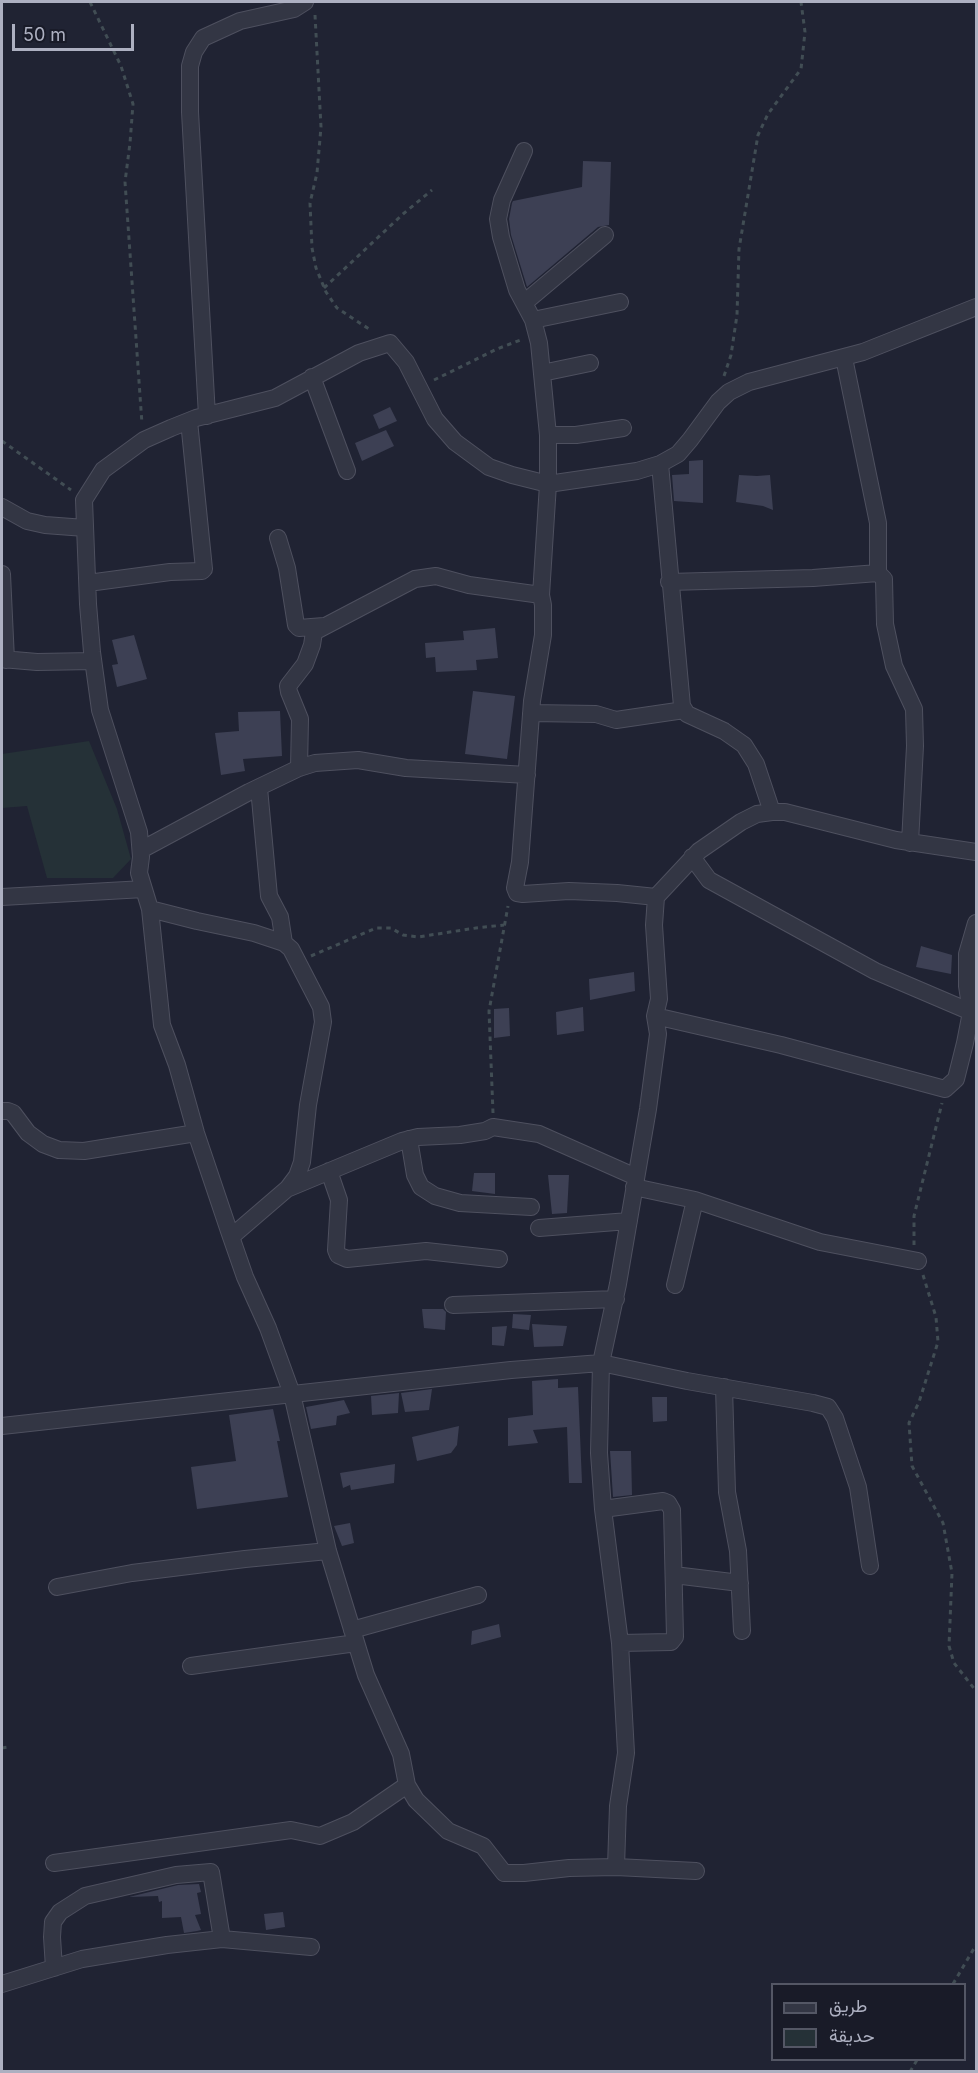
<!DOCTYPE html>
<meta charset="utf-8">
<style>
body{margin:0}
#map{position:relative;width:978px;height:2073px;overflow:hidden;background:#202333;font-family:Inter,Vazirmatn,sans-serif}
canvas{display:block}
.frame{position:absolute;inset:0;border:3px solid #adb0c1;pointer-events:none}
.legend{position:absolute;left:771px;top:1983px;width:195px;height:78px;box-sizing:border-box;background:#191b28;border:2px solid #545765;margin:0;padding:8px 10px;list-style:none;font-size:18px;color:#adb0c1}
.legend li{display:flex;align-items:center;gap:12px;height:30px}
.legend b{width:30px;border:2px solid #545765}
.scale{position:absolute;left:12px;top:24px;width:122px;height:27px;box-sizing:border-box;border:3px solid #adb0c1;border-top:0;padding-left:8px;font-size:18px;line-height:21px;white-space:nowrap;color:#adb0c1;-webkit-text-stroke:4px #191b28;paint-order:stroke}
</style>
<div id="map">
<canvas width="978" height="2073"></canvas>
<div class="frame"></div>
<ul class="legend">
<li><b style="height:8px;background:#333644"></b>طريق</li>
<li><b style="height:16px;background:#253137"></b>حديقة</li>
</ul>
<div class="scale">50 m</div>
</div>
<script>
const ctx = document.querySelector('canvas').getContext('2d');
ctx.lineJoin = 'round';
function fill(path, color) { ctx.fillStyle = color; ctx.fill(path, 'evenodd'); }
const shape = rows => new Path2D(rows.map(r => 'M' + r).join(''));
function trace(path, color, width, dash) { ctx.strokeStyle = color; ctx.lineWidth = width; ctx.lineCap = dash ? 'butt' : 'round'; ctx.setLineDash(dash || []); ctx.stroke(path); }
fill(shape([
 [89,741,117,809,131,859,113,878,47,878,27,806,2,808,2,754]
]), '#253137');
fill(shape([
 [583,161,611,162,609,225,598,227,527,287,511,235,509,219,512,203,513,201,582,187],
 [390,407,397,421,379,429,373,415],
 [386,430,394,446,362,461,355,443],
 [703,460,703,503,674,501,672,475,689,474,689,461],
 [739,475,757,476,770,475,773,510,763,506,736,502],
 [495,628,498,658,476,660,477,670,436,672,435,657,426,658,425,643,464,640,463,631],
 [134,635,147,679,117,687,112,665,118,664,112,640],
 [473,691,515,696,507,759,465,754],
 [280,711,282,756,243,759,245,771,221,775,215,733,239,731,238,712],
 [921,946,952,955,951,974,916,967],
 [634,972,635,991,590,1000,589,979],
 [583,1007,584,1031,557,1035,556,1012],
 [509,1008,510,1036,494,1038,494,1009],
 [474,1173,495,1173,495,1194,472,1191],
 [548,1175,569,1175,567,1213,552,1214],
 [422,1309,443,1309,446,1312,445,1330,424,1328],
 [513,1314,531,1315,529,1330,512,1328],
 [532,1324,567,1326,563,1346,534,1347],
 [507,1326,504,1346,492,1345,492,1327],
 [558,1379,558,1388,578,1387,582,1483,569,1483,567,1427,533,1430,538,1443,508,1446,508,1418,533,1415,532,1381],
 [432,1389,429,1410,405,1412,401,1393],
 [399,1393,398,1413,372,1415,371,1396],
 [652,1397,667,1397,667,1421,653,1422],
 [344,1400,350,1413,337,1416,336,1425,311,1429,306,1407],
 [273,1409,280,1441,277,1441,288,1497,197,1509,191,1467,236,1461,229,1415],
 [459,1426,457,1445,451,1453,417,1461,412,1437],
 [610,1451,631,1451,632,1495,613,1497],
 [395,1464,394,1483,351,1490,350,1485,343,1488,340,1473],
 [350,1523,354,1543,342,1546,334,1526],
 [499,1624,501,1637,471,1645,472,1631],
 [199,1884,201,1892,197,1893,201,1914,195,1915,201,1930,197,1931,184,1933,181,1917,162,1918,162,1901,159,1902,158,1896,129,1897,178,1885],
 [283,1912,285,1927,266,1930,264,1914]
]), '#3d4054');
const street = shape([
 [524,151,502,200,498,219,501,237,517,290,533,320,539,343,548,435,548,484,541,595,543,605,543,635,532,701,520,862,515,888,517,893,523,894,569,891,617,893,656,897],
 [524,303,605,235],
 [533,320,620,302],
 [844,358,878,523,878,573,884,579,885,624,894,666,914,709,915,746,910,843],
 [542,373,590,363],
 [312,377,347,471],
 [207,416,190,112,190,66,194,52,203,38,240,21,294,9,305,2],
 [548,435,576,435,623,428],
 [660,464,682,706,687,714,724,731,744,745,756,764,772,812],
 [2,507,27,521,45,525,85,528],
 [278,538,287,568,296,625,299,628,324,626],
 [2,574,6,660],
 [669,582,813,578,878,573],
 [88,583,170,572,202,571,204,569,189,421],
 [2,659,37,662,93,661],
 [531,713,596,714,616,720,684,710],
 [299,768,300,719,289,692,288,686,305,664,312,645,314,632,415,579,436,576,469,585,541,595],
 [259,788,269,896,280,917,284,943],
 [141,850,249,792,299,768,315,763,358,760,406,768,527,775],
 [692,857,709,880,875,971,971,1012,976,1013],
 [2,897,144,889],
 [150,909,197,921,254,933,284,943,291,949,321,1007,323,1022,308,1105,302,1162,297,1176,288,1188,231,1237],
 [655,1016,781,1045,945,1089,956,1079,965,1043,971,1012,967,986,967,954,976,923],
 [2,1111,8,1111,13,1113,28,1133,43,1144,59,1150,84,1151,196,1133],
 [409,1139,415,1175,421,1187,435,1196,460,1203,531,1207],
 [329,1171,339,1200,336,1250,338,1255,347,1259,426,1251,499,1259],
 [634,1187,695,1200,820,1242,918,1261],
 [289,1188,402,1141,418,1137,460,1135,485,1131,493,1127,539,1134,636,1177],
 [539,1228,629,1221],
 [675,1285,695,1200],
 [453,1305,616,1299],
 [724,1387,727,1492,738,1551,742,1631],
 [2,1426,511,1370,601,1363,687,1381,813,1403,828,1407,835,1418,858,1487,870,1566],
 [603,1509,663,1501,668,1503,672,1510,675,1637,671,1642,620,1643],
 [674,1575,740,1583],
 [57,1587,132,1573,245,1559,328,1551],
 [352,1630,478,1595],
 [191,1666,356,1643],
 [54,1863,291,1830,320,1836,353,1822,407,1785],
 [616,1867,618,1806,626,1753,620,1643,603,1509,599,1453,601,1363,618,1284,648,1109,658,1034,655,1016,659,999,654,925,656,897,699,851,741,822,757,814,772,812,785,812,896,840,976,852],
 [696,1871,616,1867,569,1868,524,1873,504,1873,483,1846,448,1831,416,1800,407,1785,401,1754,366,1675,328,1551,292,1394,268,1328,245,1277,229,1231,196,1133,177,1065,162,1025,150,909,139,873,141,857,139,832,100,710,92,652,88,604,84,500,103,470,144,440,171,428,196,418,275,398,359,353,390,343,406,362,435,419,455,442,489,467,512,475,548,484,637,471,660,464,678,454,690,440,718,402,729,392,749,382,863,352,976,307],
 [54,1968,52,1937,53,1922,60,1912,85,1896,176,1875,211,1872,222,1939],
 [2,1984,82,1959,167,1945,222,1939,311,1947]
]);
trace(street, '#4e505f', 18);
trace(shape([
 [90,2,121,66,133,104,130,143,125,182,142,424],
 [315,15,321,127,317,173,310,203,312,248,316,268,326,292,337,308,372,331],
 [324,288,403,214,432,190],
 [724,376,731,355,737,315,739,249,758,135,768,114,801,69,805,32,801,2],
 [434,380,497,349,523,339],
 [2,441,71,490],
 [311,956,376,928,391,928,403,935,418,937,476,928,504,925],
 [493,1113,489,1011,508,906],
 [914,1245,914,1216,942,1103],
 [923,1275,936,1317,938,1342,919,1402,909,1423,912,1466,943,1523,952,1573,949,1646,954,1663,976,1691],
 [2,1748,8,1747],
 [953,1984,976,1945],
 [910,2072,917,2060]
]), '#414d54', 3, [4.5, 4.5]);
trace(street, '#333644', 16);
</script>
